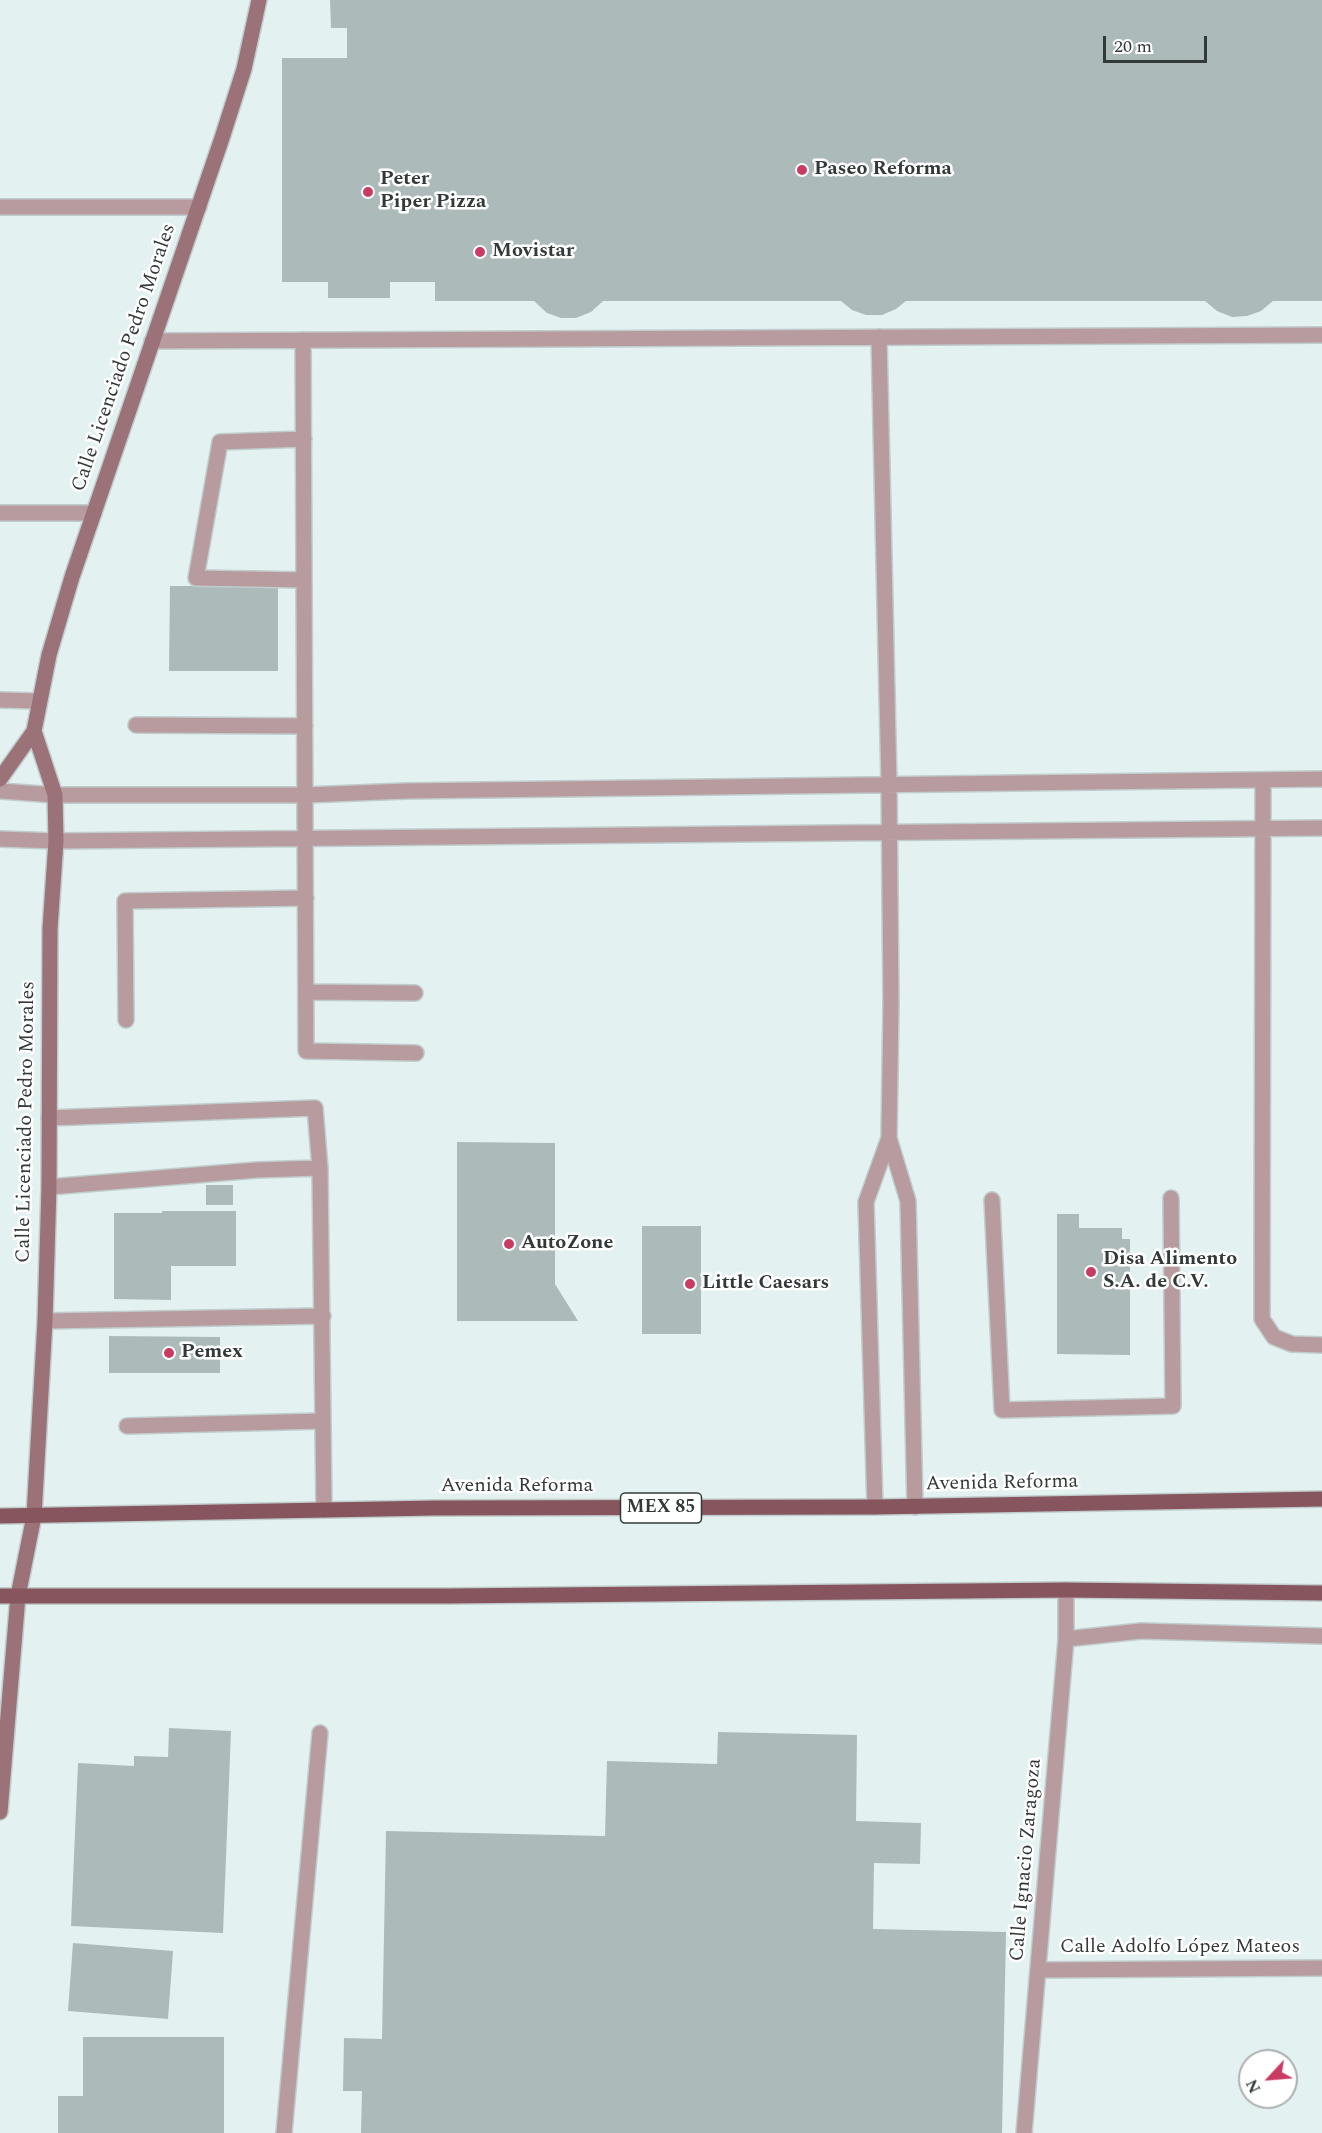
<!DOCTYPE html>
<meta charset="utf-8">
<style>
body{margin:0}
#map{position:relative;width:1322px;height:2133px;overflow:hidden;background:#e3f2f1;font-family:Spectral,serif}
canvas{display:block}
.north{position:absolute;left:1238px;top:2049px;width:60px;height:60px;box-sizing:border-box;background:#fff;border:2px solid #adb0b0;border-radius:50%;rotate:244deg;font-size:16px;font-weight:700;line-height:24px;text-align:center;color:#333939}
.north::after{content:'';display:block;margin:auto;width:21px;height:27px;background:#ca3b62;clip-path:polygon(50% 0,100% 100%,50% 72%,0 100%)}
.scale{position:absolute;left:1103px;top:36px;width:104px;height:27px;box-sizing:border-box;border:3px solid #333939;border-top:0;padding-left:8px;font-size:18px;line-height:21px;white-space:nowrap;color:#333939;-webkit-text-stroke:4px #fff;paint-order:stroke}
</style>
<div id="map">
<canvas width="1322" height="2133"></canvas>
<div class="north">N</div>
<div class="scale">20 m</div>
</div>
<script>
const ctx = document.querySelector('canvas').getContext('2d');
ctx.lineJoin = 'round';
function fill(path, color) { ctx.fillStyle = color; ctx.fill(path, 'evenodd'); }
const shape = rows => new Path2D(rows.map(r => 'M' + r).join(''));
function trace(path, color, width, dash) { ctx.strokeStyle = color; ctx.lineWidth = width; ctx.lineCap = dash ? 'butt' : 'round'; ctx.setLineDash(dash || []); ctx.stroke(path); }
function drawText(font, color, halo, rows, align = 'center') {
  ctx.font = font + ' Spectral,serif'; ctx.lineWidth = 5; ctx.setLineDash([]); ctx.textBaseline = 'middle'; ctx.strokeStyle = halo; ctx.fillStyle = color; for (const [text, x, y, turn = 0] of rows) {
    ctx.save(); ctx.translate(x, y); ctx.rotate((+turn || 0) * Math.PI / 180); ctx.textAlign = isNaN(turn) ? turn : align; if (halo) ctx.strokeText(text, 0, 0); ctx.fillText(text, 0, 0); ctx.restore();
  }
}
fill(shape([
 [330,0,1322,0,1322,301,1273,301,1261,311,1247,316,1232,317,1217,311,1205,301,906,301,896,309,882,315,866,315,852,310,841,301,603,301,591,312,576,318,561,318,547,313,534,301,435,301,435,282,390,282,390,298,328,298,328,282,282,282,282,58,347,58,347,28,331,28],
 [170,586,278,586,278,671,169,671],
 [457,1142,555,1143,555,1284,578,1321,457,1321],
 [206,1185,233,1185,233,1205,206,1205],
 [162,1211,236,1211,236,1266,171,1266,171,1300,114,1299,114,1213,162,1213],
 [1057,1214,1079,1214,1079,1228,1122,1228,1122,1239,1130,1239,1130,1355,1057,1354],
 [642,1226,701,1226,701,1334,642,1334],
 [109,1336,220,1337,220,1373,109,1373],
 [169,1728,231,1731,223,1933,71,1926,78,1763,134,1766,134,1756,168,1757],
 [718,1732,857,1735,856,1821,921,1823,920,1864,874,1863,873,1929,1006,1932,1002,2133,361,2133,362,2091,343,2091,344,2038,382,2039,386,1831,605,1836,607,1761,717,1764],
 [73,1943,173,1951,168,2019,68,2011],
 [83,2037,224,2037,224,2133,58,2133,58,2096,83,2096]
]), '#adbaba');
const lane = shape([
 [303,340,306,1051,416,1053],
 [152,341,1322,335],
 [304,439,220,442,196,578,304,580],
 [136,725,305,726],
 [1263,780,1262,1319,1274,1337,1292,1344,1322,1345],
 [0,791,55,795,306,795,406,791,1322,779],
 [0,839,56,841,1322,828],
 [306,992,415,993],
 [126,1020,125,901,306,898],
 [49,1118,315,1108,320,1168],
 [889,1138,908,1201,915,1507],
 [49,1187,257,1170,320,1168,324,1510],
 [992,1200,1002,1410,1173,1406,1171,1198],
 [45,1321,323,1316],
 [127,1426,323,1421],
 [875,1507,866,1202,889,1138,891,1004,889,784,879,337],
 [284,2133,320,1733]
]);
const street = shape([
 [0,207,199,207],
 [0,513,94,513],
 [0,700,39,701],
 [1066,1639,1141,1631,1322,1636],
 [1039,1970,1322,1968],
 [1024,2133,1066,1639,1066,1590]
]);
const secondary = shape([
 [0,779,34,731,49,655,72,577,222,138,244,69,259,0],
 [0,1812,18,1596,34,1516,45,1321,49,1187,50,929,56,841,55,795,34,731]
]);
const primary = shape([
 [0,1516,435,1508,875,1507,1322,1499],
 [0,1596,448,1596,1066,1590,1322,1593]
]);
trace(lane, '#c0cdcc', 18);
trace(street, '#c0cdcc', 18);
trace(secondary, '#c0cdcc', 18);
trace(primary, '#c0cdcc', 18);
trace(lane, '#b89b9f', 15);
trace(street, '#b89b9f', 15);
trace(secondary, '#9c7279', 15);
trace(primary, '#87555e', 15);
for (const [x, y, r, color] of [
 [802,170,6,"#ca3b62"],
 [368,192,6,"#ca3b62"],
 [480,252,6,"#ca3b62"],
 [509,1244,6,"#ca3b62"],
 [1091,1272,6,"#ca3b62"],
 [690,1284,6,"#ca3b62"],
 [169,1353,6,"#ca3b62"]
]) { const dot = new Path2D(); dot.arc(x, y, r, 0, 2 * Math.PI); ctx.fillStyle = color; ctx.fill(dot); trace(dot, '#fff', 2); }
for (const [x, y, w] of [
 [661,1508,81]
]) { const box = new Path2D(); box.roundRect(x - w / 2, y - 15, w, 30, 4.5); ctx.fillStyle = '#fff'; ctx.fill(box); trace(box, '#333939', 1.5); }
drawText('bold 18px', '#333939', null, [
 ["MEX 85",661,1508]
]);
drawText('bold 20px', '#333939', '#fff', [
 ["Paseo Reforma",814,170],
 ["Peter",380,180],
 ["Piper Pizza",380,203],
 ["Movistar",492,252],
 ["AutoZone",521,1244],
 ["Disa Alimento",1103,1260],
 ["S.A. de C.V.",1103,1283],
 ["Little Caesars",702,1284],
 ["Pemex",181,1353]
], 'left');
drawText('20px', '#333939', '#fff', [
 ["Calle Licenciado Pedro Morales",125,358,-71],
 ["Calle Licenciado Pedro Morales",27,1122,-89],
 ["Avenida Reforma",1002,1484,-1],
 ["Avenida Reforma",517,1487],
 ["Calle Ignacio Zaragoza",1027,1860,-85],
 ["Calle Adolfo López Mateos",1180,1948]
]);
</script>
